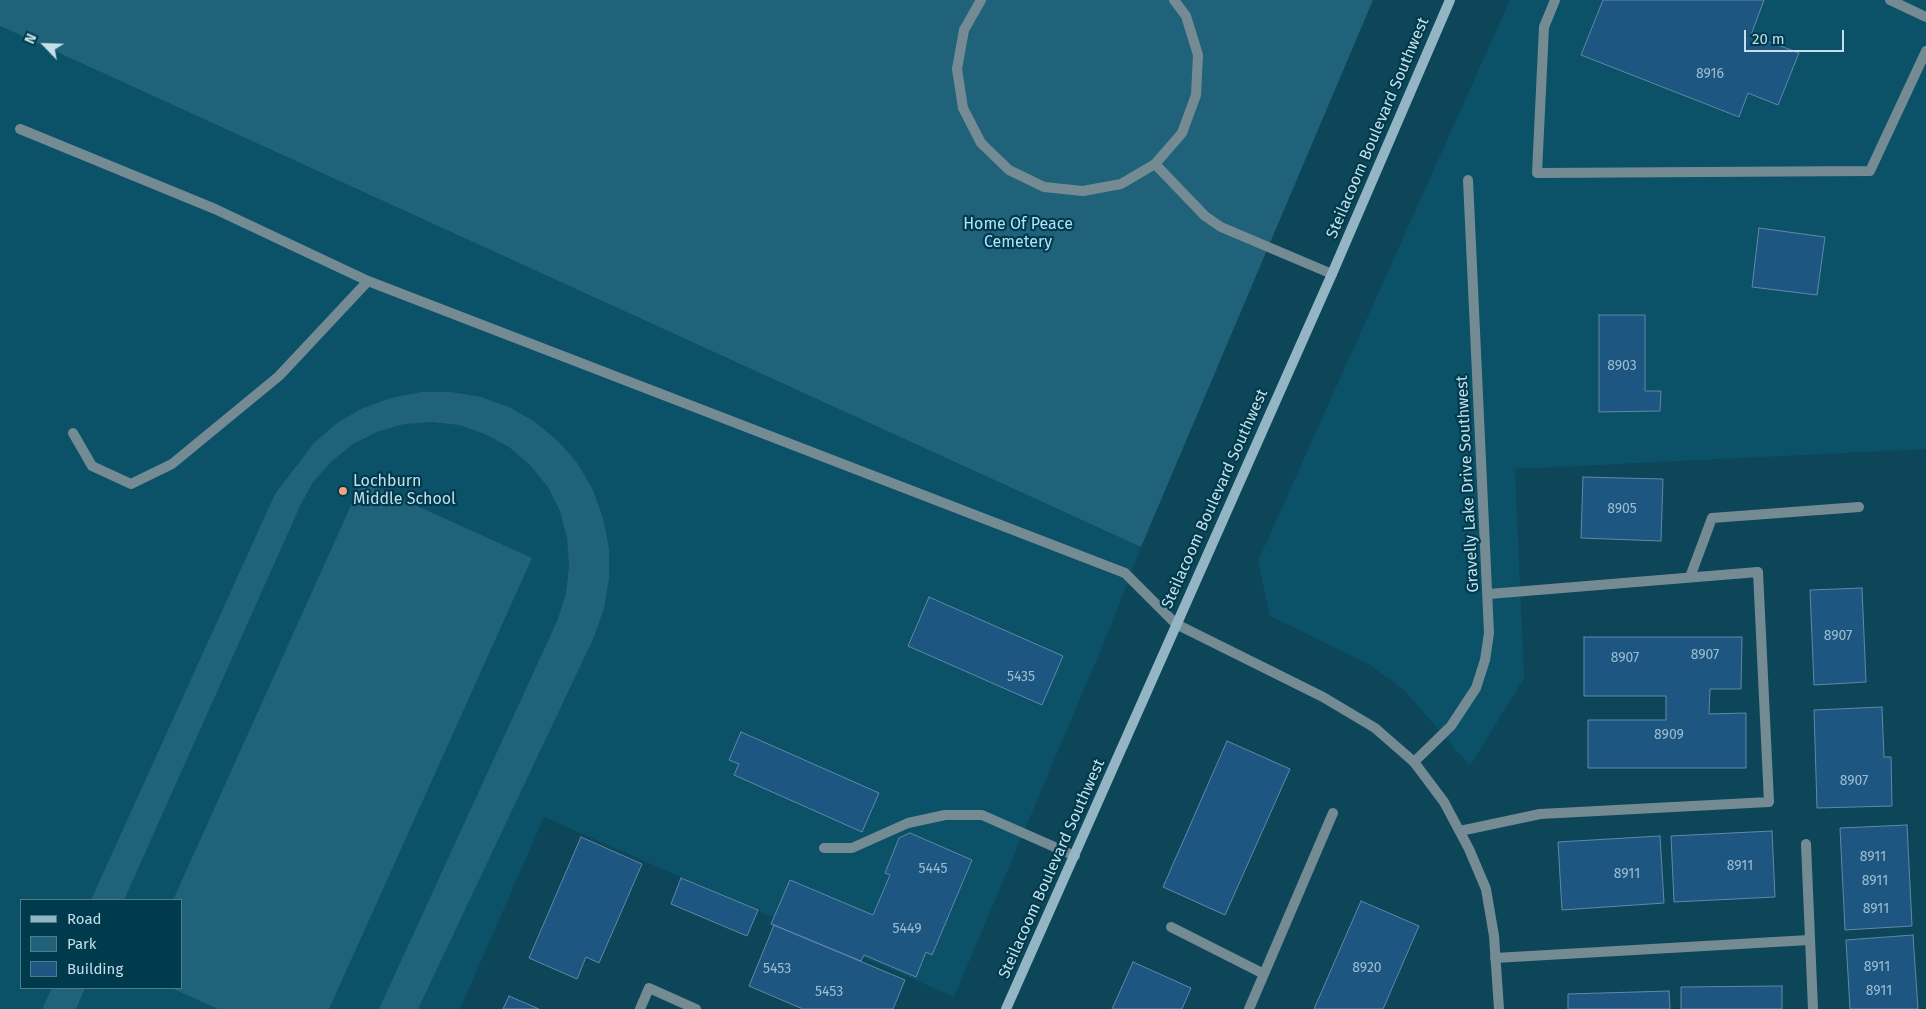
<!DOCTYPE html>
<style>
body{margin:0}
#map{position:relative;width:1926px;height:1009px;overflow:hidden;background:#0e4659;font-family:"Fira Sans",sans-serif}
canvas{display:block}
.legend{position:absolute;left:20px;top:899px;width:162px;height:90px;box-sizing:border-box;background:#003b4d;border:1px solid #4f7d8c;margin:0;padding:6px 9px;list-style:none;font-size:15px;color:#c5dfea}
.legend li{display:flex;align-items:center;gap:10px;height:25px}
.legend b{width:25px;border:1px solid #4f7d8c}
.north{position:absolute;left:20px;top:20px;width:50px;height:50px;-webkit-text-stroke:4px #003b4d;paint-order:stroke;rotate:294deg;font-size:14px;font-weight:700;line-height:20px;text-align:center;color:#c5dfea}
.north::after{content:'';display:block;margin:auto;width:18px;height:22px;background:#c5dfea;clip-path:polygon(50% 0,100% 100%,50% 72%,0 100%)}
.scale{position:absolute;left:1744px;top:30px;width:100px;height:22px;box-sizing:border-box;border:2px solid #c5dfea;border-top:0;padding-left:6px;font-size:15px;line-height:18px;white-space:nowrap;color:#c5dfea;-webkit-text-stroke:4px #003b4d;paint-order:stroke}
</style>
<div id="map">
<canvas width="1926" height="1009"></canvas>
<ul class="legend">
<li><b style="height:6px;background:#93b5c4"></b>Road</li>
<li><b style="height:14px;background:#206279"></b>Park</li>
<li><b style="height:14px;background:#1e5682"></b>Building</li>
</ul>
<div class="north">N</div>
<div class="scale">20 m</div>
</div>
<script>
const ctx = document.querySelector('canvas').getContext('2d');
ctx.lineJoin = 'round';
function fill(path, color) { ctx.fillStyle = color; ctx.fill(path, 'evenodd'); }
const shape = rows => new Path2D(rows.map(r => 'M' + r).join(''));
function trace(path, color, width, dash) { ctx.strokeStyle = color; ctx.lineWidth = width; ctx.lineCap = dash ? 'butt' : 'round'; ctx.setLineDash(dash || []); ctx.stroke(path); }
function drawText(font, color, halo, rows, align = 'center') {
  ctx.font = font + ' "Fira Sans",sans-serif'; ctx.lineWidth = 4.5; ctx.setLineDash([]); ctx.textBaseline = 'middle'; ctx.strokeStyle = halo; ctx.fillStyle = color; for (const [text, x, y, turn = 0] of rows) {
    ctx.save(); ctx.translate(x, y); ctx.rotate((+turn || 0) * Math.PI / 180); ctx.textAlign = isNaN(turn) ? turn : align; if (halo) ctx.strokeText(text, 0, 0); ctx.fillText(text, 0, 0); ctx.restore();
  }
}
fill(shape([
 [1510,0,1926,0,1926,449,1515,469,1524,678,1470,766,1405,691,1370,665,1270,616,1258,561],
 [0,26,1141,547,1115,616,954,997,544,817,460,1009,0,1009],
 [21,900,181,900,181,988,21,988]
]), '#0b5168');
fill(shape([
 [0,0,1373,0,1141,547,0,26],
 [421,392,451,392,481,397,509,407,535,422,558,441,578,464,593,490,603,518,609,548,609,578,604,608,594,637,418,1009,379,1009,558,619,566,593,569,566,567,538,560,511,548,487,530,465,509,447,485,434,459,425,432,422,404,424,377,432,353,444,332,461,313,482,300,506,124,900,91,900,275,494,314,443,337,423,363,408,391,398],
 [362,481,532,558,329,1009,218,1009,171,988,181,988,181,900,173,900],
 [52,988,85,988,76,1009,42,1009]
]), '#206279');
const building = shape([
 [1603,0,1764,0,1751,35,1799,53,1778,105,1748,93,1739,117,1581,55,1603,0],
 [1759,228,1825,237,1817,295,1752,287,1759,228],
 [1599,315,1645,315,1645,391,1661,391,1660,411,1599,412,1599,315],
 [1583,477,1663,479,1661,541,1581,538,1583,477],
 [1862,588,1866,682,1814,685,1810,590,1862,588],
 [929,597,1063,656,1042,705,908,646,929,597],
 [1584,637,1742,637,1741,689,1710,689,1709,714,1746,713,1746,768,1588,768,1588,720,1666,720,1666,696,1584,696,1584,637],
 [1882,707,1884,757,1891,757,1892,806,1817,808,1814,710,1882,707],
 [741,732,879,793,862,832,734,775,739,764,729,760,741,732],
 [1227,741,1290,769,1225,915,1163,887,1227,741],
 [1907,825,1912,926,1845,930,1840,828,1907,825],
 [1772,831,1775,897,1674,902,1671,836,1772,831],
 [910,833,972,860,932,955,926,952,916,977,864,955,861,961,771,924,790,880,873,915,890,875,885,873,899,838,910,833],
 [1660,836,1664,903,1562,910,1558,842,1660,836],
 [581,837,642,864,599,963,586,957,577,979,529,958,581,837],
 [681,878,758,910,747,936,671,904,681,878],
 [1361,901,1419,926,1383,1009,1314,1009,1361,901],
 [774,925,905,980,893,1009,803,1009,749,986,774,925],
 [1913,935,1918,1009,1850,1009,1846,940,1913,935],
 [1133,962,1191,988,1182,1009,1112,1009,1133,962],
 [1782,986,1782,1009,1681,1009,1681,987,1782,986],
 [1669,991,1670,1009,1568,1009,1568,994,1669,991],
 [509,996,539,1009,503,1009,509,996]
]);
fill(building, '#1e5682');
trace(building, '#6387a7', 1);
trace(shape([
 [981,0,964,30,957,69,963,108,981,143,1009,170,1044,187,1083,191,1121,184,1155,164,1182,133,1196,95,1198,55,1186,16,1174,0],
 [1555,0,1544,27,1537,173,1870,171,1926,51],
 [1890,0,1926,17],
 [20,129,215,209,368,281,1125,573,1176,624],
 [1155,164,1205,216,1221,227,1332,274],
 [73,433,92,466,131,484,172,464,279,376,368,281],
 [1690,577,1712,518,1859,507],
 [1460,831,1540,814,1769,802,1758,572,1489,594],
 [1806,844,1813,1009],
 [824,848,852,848,908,823,945,815,982,815,1075,856],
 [1171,927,1264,974],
 [1495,958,1809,940],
 [640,1009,649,988,696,1009],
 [1249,1009,1333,813]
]), '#758b94', 10);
trace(shape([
 [1414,762,1451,726,1476,688,1485,660,1489,633,1468,180]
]), '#758b94', 10);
trace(shape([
 [1176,624,1323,697,1375,728,1414,762,1444,802,1469,849,1486,889,1494,936,1499,1009]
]), '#758b94', 10);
trace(shape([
 [1006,1009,1332,274,1450,0]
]), '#93b5c4', 10);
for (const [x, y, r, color] of [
 [343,491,5,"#f1a17c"]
]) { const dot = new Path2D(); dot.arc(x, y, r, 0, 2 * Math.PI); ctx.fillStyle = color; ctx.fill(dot); trace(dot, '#003b4d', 2); }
drawText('14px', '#9bbdd0', null, [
 ["8916",1710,74],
 ["8903",1622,366],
 ["8905",1622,509],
 ["8907",1838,636],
 ["8907",1705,655],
 ["8907",1625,658],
 ["5435",1021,677],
 ["8909",1669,735],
 ["8907",1854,781],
 ["8911",1873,857],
 ["8911",1740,866],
 ["5445",933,869],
 ["8911",1627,874],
 ["8911",1875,881],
 ["8911",1876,909],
 ["5449",907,929],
 ["8911",1877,967],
 ["8920",1367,968],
 ["5453",777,969],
 ["8911",1879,991],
 ["5453",829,992]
]);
drawText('16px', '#c5dfea', '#003b4d', [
 ["Steilacoom Boulevard Southwest",1378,128,-67],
 ["Gravelly Lake Drive Southwest",1468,484,-93],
 ["Steilacoom Boulevard Southwest",1215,499,-66],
 ["Steilacoom Boulevard Southwest",1052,869,-66]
]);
drawText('16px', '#b2e3f8', '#003b4d', [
 ["Home Of Peace",1018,225],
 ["Cemetery",1018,243]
]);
drawText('16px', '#c5dfea', '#003b4d', [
 ["Lochburn",353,482],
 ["Middle School",353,500]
], 'left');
</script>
